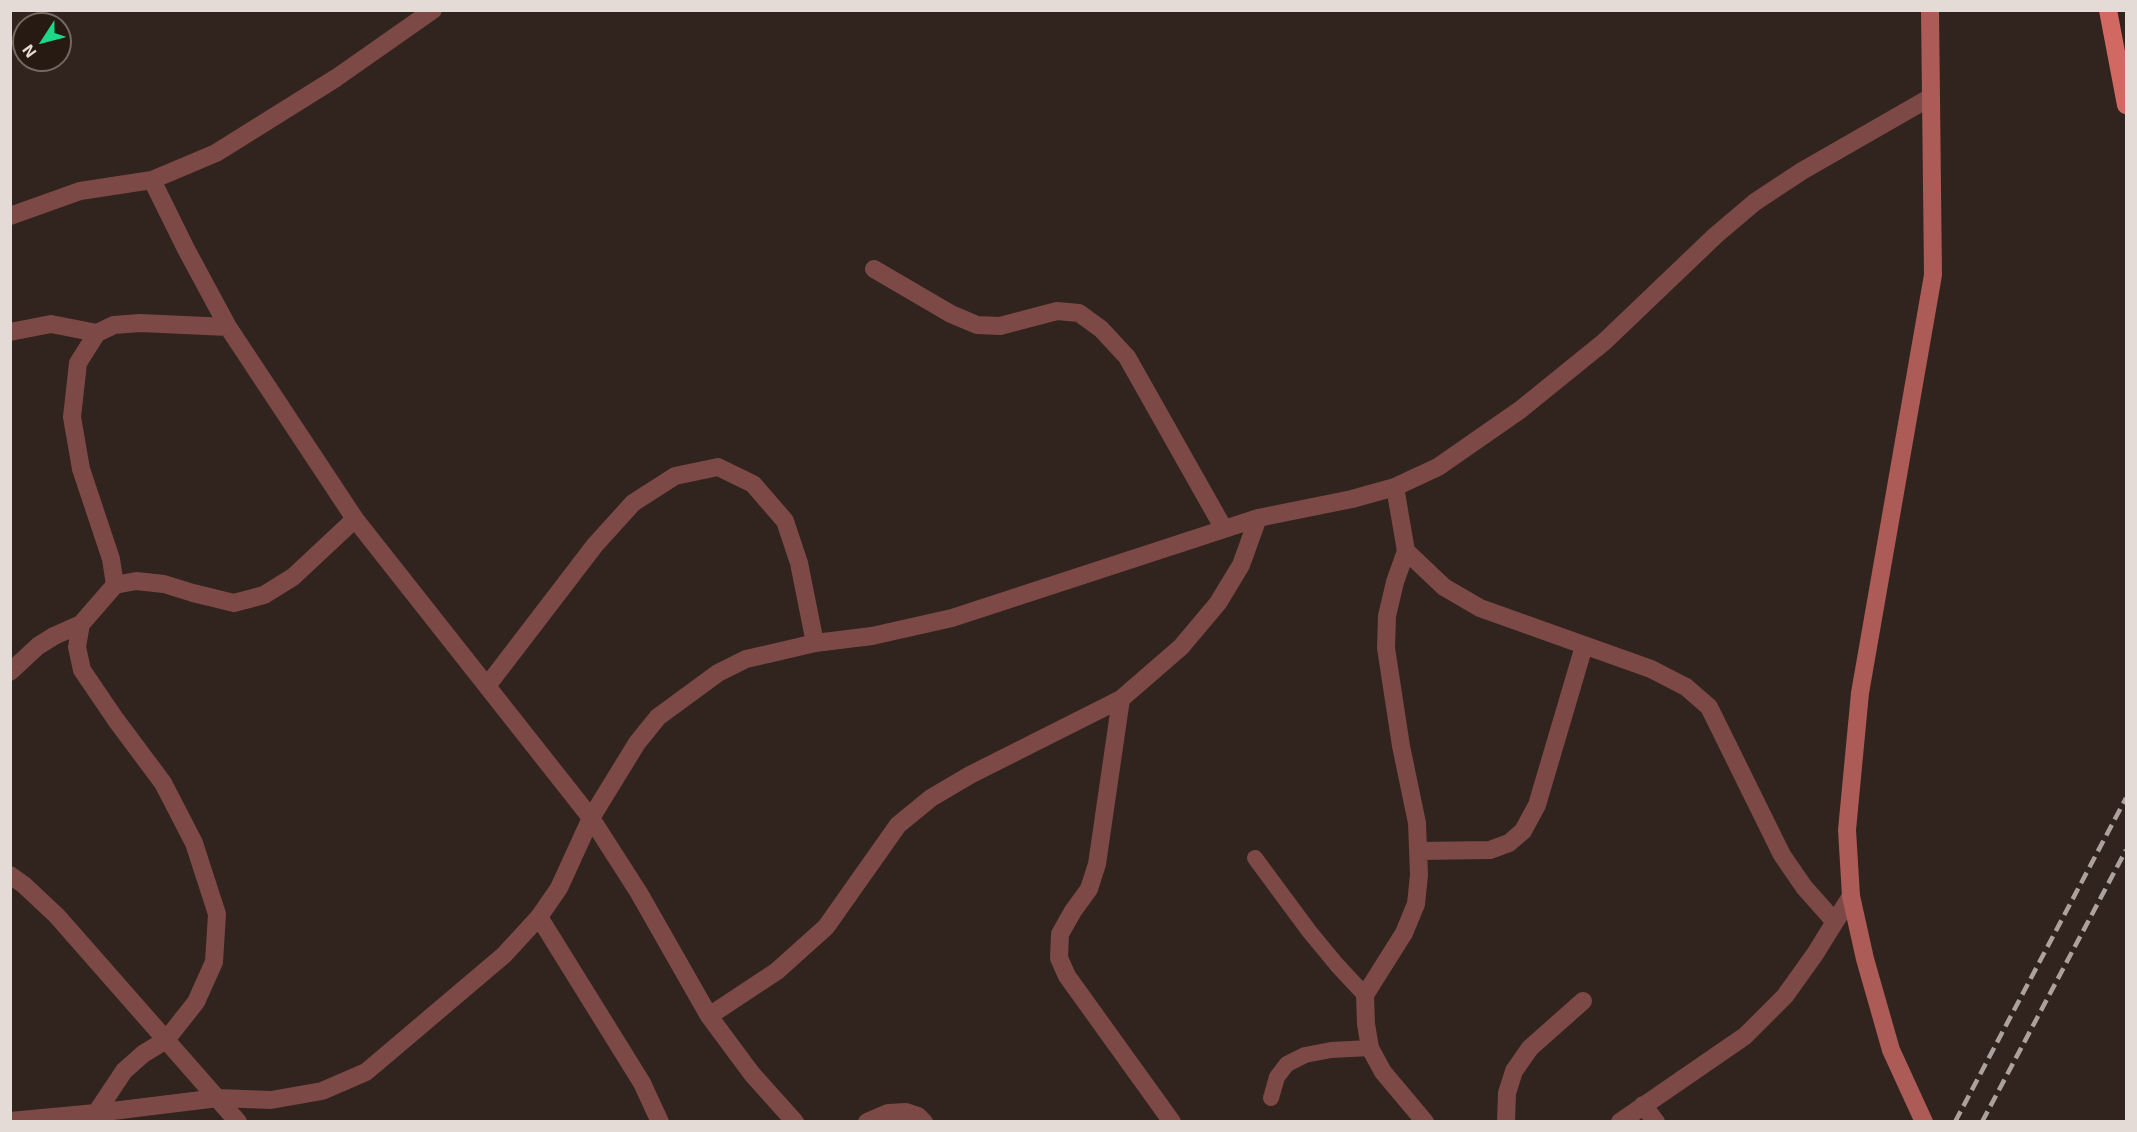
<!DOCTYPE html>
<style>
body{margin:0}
#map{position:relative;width:2137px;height:1132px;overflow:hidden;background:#31231d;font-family:"Exo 2",sans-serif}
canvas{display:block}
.frame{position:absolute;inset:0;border:12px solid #e4dbd6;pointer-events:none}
.north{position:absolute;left:12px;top:12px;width:60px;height:60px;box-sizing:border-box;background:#271a13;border:2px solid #736761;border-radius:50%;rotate:234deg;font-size:16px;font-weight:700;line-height:24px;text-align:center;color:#e4dbd6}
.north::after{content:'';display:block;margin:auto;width:21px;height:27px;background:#1cd988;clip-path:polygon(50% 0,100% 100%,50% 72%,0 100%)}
</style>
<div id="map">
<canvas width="2137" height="1132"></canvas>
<div class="frame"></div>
<div class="north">N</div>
</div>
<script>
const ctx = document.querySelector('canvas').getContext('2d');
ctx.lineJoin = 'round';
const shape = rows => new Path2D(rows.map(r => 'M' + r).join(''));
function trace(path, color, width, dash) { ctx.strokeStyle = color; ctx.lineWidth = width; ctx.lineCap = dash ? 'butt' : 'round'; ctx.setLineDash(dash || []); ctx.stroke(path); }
trace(shape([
 [1255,858,1309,931,1337,965,1365,995],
 [1271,1098,1277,1077,1287,1064,1305,1055,1331,1050,1370,1048]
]), '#7d4946', 16);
trace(shape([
 [152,180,186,249,228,327,355,519,591,818,639,893,709,1016,752,1074,795,1122],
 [10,216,80,191,152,180,216,153,336,78,433,10],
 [874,269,951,314,977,325,1000,326,1057,311,1079,313,1101,329,1127,357,1224,529],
 [10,332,51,324,97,333],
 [1395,487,1406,551,1395,582,1387,616,1386,648,1401,746,1417,823,1419,875,1416,904,1404,933,1365,995,1366,1024,1370,1048,1383,1072,1425,1122],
 [1406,551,1444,587,1480,608,1651,669,1686,687,1709,707,1782,855,1804,887,1835,922],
 [115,585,136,581,164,584,193,593,234,603,264,595,293,577,355,519],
 [10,672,38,646,54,636,81,624],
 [487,686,595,545,633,503,675,476,718,467,753,484,785,521,799,563,815,643],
 [1121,699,1097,864,1089,889,1073,911,1060,934,1059,958,1067,976,1172,1122],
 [1418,851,1490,850,1509,843,1523,831,1537,805,1584,646],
 [10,875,24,885,57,916,238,1122],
 [539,917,642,1083,660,1122],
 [709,1016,777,971,826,927,898,825,931,798,970,775,1121,699,1181,647,1218,603,1241,565,1258,518],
 [1643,1105,1656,1122],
 [96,1113,124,1071,143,1054,166,1040,196,1002,214,962,217,914,194,843,163,783,116,720,82,670,77,647,81,624,115,585,111,559,81,469,72,417,78,363,97,333,114,325,140,323,228,327],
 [10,1121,96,1113,218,1098,271,1100,322,1091,366,1072,504,955,539,917,559,888,591,818,637,743,658,717,718,673,746,659,777,652,815,643,872,636,952,618,1258,518,1352,499,1395,487,1438,467,1520,410,1604,342,1716,235,1755,202,1802,171,1931,97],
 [867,1122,888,1113,906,1112,918,1116,924,1122],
 [1506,1122,1507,1093,1514,1071,1530,1048,1583,1001],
 [1620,1122,1745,1036,1785,996,1815,954,1851,896]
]), '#7d4946', 18);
trace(shape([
 [1924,1122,1891,1050,1865,959,1851,896,1847,830,1860,693,1933,275,1930,10]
]), '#ac5b56', 18);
trace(shape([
 [2108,10,2126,105]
]), '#d16862', 18);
trace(shape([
 [1955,1122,2126,798],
 [1982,1122,2126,850]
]), '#aca29d', 4.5, [12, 6]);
</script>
